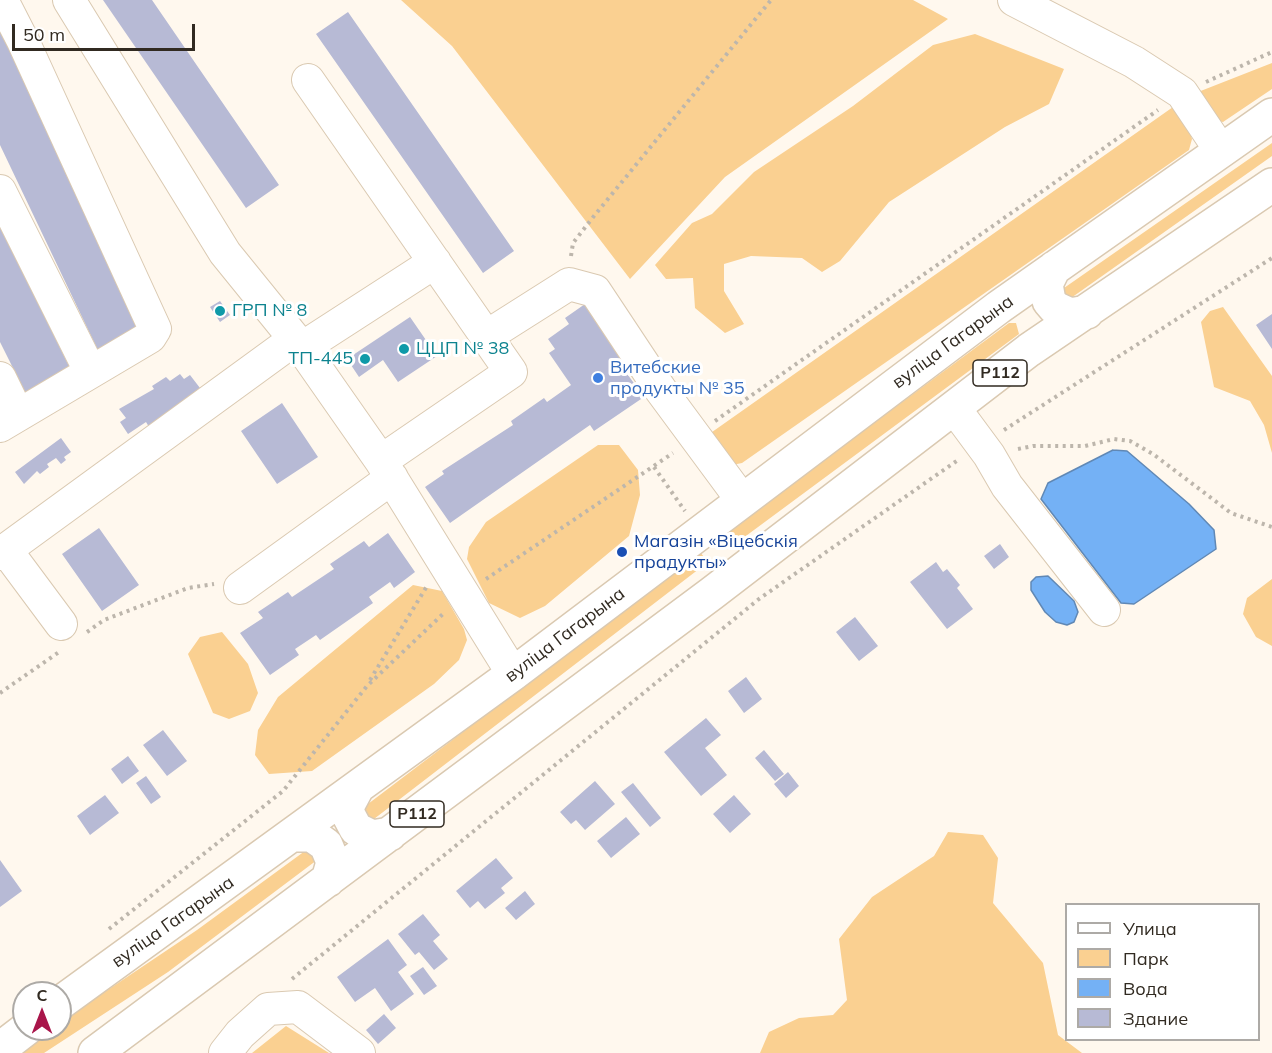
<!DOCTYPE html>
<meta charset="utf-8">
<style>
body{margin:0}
#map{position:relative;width:1272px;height:1053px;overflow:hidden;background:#fff8ee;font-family:Mulish,sans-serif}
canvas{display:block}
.legend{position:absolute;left:1065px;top:903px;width:195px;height:138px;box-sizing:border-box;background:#fff;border:2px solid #adaaa6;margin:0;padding:8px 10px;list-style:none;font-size:18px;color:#312a21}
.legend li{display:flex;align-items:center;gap:12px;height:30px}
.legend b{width:30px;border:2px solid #adaaa6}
.north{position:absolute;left:12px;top:981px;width:60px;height:60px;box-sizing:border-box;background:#fff;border:2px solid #adaaa6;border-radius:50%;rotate:0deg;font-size:16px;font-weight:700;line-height:24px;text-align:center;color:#312a21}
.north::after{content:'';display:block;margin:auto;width:21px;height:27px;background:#a9154a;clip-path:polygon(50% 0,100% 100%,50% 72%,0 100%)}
.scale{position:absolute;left:12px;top:24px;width:183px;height:27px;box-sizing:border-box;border:3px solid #312a21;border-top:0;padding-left:8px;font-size:18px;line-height:21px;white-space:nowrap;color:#312a21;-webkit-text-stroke:4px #fff;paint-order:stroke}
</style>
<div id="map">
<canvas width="1272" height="1053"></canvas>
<ul class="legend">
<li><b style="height:8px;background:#fff"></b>Улица</li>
<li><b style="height:16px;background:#fad091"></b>Парк</li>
<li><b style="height:16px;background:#74b1f5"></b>Вода</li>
<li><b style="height:16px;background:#b7bad5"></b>Здание</li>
</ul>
<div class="north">С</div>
<div class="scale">50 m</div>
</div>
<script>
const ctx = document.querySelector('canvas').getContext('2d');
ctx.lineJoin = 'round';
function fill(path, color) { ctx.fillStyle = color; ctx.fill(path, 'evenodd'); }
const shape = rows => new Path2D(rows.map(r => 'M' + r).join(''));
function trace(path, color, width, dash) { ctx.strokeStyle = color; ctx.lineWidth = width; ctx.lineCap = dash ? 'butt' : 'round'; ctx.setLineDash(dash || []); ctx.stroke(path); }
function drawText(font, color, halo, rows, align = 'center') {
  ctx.font = font + ' Mulish,sans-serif'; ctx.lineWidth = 6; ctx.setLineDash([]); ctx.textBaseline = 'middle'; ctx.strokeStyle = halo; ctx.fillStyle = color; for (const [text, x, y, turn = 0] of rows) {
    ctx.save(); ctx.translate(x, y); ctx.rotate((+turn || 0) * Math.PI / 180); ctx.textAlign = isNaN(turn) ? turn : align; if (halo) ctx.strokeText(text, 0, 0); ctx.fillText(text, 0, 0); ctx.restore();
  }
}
fill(shape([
 [401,0,913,0,948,19,725,177,630,279,452,46],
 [975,34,1064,69,1049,104,1005,127,889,202,840,261,822,272,802,258,751,256,724,264,724,291,744,324,725,333,695,308,693,278,666,279,655,265,692,223,712,214,754,172,853,106,933,45],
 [1272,63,1272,89,1223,122,1211,119,1193,94],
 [1173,107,1188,126,1192,139,1189,150,742,463,732,465,705,437],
 [1272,143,1272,156,1071,298,1061,293,1064,288],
 [1223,307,1272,376,1272,453,1264,425,1250,401,1214,387,1201,322,1210,311],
 [1009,323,1016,323,1019,334,731,547,721,536],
 [598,445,619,445,638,470,640,495,629,536,545,606,520,618,489,603,467,559,469,547,486,522],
 [700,552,708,562,374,819,365,820,364,807],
 [1272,579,1272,646,1256,637,1243,614,1247,598],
 [413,585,442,591,464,629,467,640,459,660,434,684,312,771,269,774,255,755,258,730,278,697],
 [222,632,248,664,258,693,250,711,229,719,213,713,188,654,200,637],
 [948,832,983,835,998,858,993,903,1043,963,1058,1035,1082,1053,760,1053,769,1032,799,1018,833,1015,847,1000,839,939,872,897,934,856],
 [309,848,317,860,168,972,44,1053,15,1053,50,1029,60,1029,60,1022,197,930],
 [286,1026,329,1053,252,1053]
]), '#fad091');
const water = shape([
 [1113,450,1127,451,1189,504,1214,530,1216,549,1134,604,1121,603,1041,499,1048,483,1113,450],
 [1048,576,1074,601,1078,612,1074,622,1067,625,1056,622,1045,612,1031,590,1031,582,1036,577,1048,576]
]);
fill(water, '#74b1f5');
trace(water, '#6088b5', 1.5);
fill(shape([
 [103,0,152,0,279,185,246,208],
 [348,12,514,251,483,273,316,34],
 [0,19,148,331,102,359,0,145],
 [0,226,73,374,28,398,0,342],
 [220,301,230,315,220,322,210,307],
 [585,304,622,357,617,360,644,397,594,431,590,425,450,523,425,487,444,474,442,471,513,425,511,421,544,398,547,402,571,385,549,353,555,349,548,339,569,324,565,318],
 [1272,314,1272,349,1256,325],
 [410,317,437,356,398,382,383,360,359,377,347,359],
 [180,374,184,379,190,375,200,388,149,427,146,422,128,434,120,422,126,418,119,409,154,389,152,386,166,377,170,381],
 [282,403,318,457,277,484,241,431],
 [61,438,71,452,64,457,66,460,61,464,56,458,47,464,49,467,40,474,37,471,24,484,15,472],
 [99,528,139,585,102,611,62,554],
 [388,533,415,572,394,588,390,582,369,597,373,603,320,640,316,635,295,649,299,655,270,675,240,633,263,618,258,612,288,592,292,597,334,569,330,564,364,541,369,547],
 [1000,544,1009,557,994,569,984,556],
 [936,562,943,572,947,569,960,585,957,588,973,609,947,629,910,582],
 [855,617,878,646,859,661,836,632],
 [746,677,762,699,744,713,728,691],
 [706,718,721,735,705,748,727,775,701,796,664,752],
 [163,730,187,761,167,776,143,745],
 [764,750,784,774,775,781,755,758],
 [128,756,139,771,122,784,111,769],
 [788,772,799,786,786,798,774,784],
 [146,776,161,797,151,804,136,783],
 [595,781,615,804,585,830,576,820,571,824,560,812],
 [633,783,661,818,650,827,621,792],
 [105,795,119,813,90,835,77,816],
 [734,795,751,814,730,833,713,814],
 [626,817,640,834,611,858,597,841],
 [496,858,513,878,501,888,505,893,485,909,478,901,470,908,456,891],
 [0,860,22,891,0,907],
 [525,891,535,904,516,920,505,908],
 [423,914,440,935,433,941,448,959,434,970,419,952,415,955,398,934],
 [388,939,407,965,398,972,414,994,391,1011,375,988,355,1002,337,977],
 [423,967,437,986,424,995,410,976],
 [384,1014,396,1028,378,1044,366,1030]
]), '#b7bad5');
const minor = shape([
 [69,0,225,253,302,348,381,461,513,674],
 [1014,0,1134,62,1182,93,1221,151],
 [308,80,511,372,381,461],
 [0,191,90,371],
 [487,336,569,284,595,291,660,389,742,500],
 [302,348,435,262],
 [0,378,18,415],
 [955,409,989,455,1007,486,1104,610],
 [0,426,150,337,155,329,23,41,2,0],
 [6,550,61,624],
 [0,554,295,339],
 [240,588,392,478],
 [225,1053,240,1034,268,1009,298,1007,359,1053]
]);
const major = shape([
 [1054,268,1046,284,1049,301,1055,308,1070,315,1087,312],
 [356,790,348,805,348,814,356,829,372,837,390,834],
 [295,835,312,835,326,845,333,862,328,880],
 [60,1003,513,674,999,307,1272,115],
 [0,1049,26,1029],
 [95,1053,711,594,1029,350,1272,185]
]);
trace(minor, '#dac9b1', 34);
trace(major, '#dac9b1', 36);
trace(shape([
 [1206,82,1272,52],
 [571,256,573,243,594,216,771,0],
 [715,421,1158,110],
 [1004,430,1272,258],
 [1018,449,1033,446,1085,446,1114,439,1130,441,1153,454,1231,513,1272,527],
 [654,467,685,511],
 [486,579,673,453],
 [87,632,104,620,188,588,214,584],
 [370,680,427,586],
 [0,693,59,652],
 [109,929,283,791,367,686,445,612],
 [292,979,759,599,958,460]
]), '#bdb6ac', 4, [3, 4.5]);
trace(minor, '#fff', 32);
trace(major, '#fff', 33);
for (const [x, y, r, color] of [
 [220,311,6,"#0f9aa8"],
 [404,349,6,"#0f9aa8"],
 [365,359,6,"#0f9aa8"],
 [598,378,6,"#3f7fe0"],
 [622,552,6,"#1a4fb4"]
]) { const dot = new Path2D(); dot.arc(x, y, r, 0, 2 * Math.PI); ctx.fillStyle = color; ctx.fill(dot); trace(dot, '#fff', 2); }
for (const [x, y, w] of [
 [1000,373,54],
 [417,814,54]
]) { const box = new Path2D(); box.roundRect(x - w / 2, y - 13, w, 26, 4.5); ctx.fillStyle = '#fff'; ctx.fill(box); trace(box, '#312a21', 1.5); }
drawText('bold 16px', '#312a21', null, [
 ["Р112",1000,373],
 ["Р112",417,814]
]);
drawText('18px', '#0d838f', '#fff', [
 ["ГРП № 8",232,311],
 ["ЦЦП № 38",416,349],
 ["ТП-445",353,359,"right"]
], 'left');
drawText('18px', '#312a21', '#fff', [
 ["вуліца Гагарына",953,342,-36],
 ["вуліца Гагарына",565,635,-37],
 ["вуліца Гагарына",173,922,-35]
]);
drawText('18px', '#366cbe', '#fff', [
 ["Витебские",610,368],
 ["продукты № 35",610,389]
], 'left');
drawText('18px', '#164399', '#fff', [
 ["Магазін «Віцебскія",634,542],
 ["прадукты»",634,563]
], 'left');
</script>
